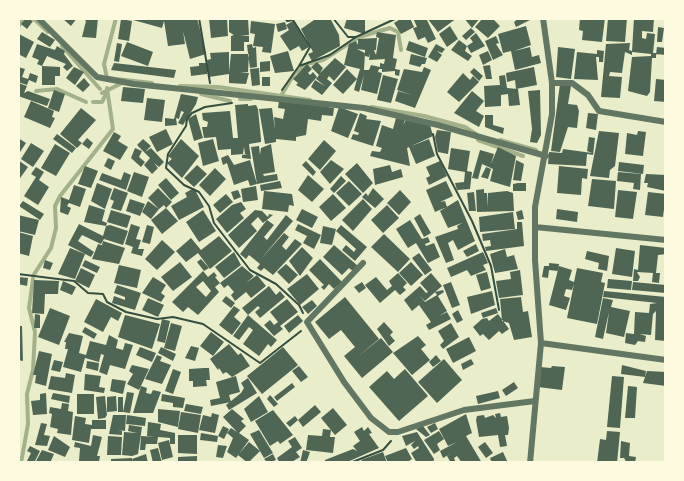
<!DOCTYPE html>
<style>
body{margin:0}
#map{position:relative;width:684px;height:481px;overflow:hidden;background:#e9edc9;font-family:"Sofia Sans Condensed",sans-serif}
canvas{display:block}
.frame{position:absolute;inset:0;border:20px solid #fefae0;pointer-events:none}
</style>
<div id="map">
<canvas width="684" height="481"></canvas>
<div class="frame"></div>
</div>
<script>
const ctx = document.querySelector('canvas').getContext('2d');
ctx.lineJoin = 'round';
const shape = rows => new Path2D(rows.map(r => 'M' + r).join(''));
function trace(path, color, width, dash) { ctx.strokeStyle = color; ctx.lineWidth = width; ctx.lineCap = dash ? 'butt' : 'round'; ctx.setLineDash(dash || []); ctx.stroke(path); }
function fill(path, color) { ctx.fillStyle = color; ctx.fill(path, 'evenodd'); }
trace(shape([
 [33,18,48,32],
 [116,18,104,64,107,78,152,83],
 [18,27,24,18],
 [62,46,100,89],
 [180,86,218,87,310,100],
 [36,91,57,89,86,102],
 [102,93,122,83],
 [201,94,230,101],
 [281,96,294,74,307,64,323,60,359,37,390,28,398,32,401,50],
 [240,99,251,99],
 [93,102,102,102,107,92],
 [371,107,424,116,465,127,476,134],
 [478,140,523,156],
 [500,140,536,150],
 [33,276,51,248,56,228,55,206,60,196,113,129,107,88],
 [21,463,28,424,27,394,33,370,35,332,29,308,33,279]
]), '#a3b18a', 4);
fill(shape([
 [26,18,33,21,27,29,21,24],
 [62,18,77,18,71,26],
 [83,18,98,18,96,38,82,37,86,21],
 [126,18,197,18,206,54,190,59,183,31,185,44,168,46,164,21,162,28],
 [209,18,227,18,228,36,211,38],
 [248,18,249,35,240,35,249,36,249,42,244,42,244,51,231,51,231,36,234,35,229,32,229,19],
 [317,18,330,18,339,35,340,46,312,61,308,54,313,52,301,29],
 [347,18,365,18,365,34,344,28],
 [402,18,410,18,414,27,401,34,394,23],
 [413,18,426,18,436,39,428,43,425,37,418,40,413,28,417,27],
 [427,18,457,18,438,32],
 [464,18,480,18,472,28],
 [483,18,492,18,500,26,488,38,475,27],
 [519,18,529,18,530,20,516,27,514,22],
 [580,18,605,18,602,42,582,40,583,31,579,30],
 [608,18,627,18,625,42,606,41],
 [634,18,654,18,653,32,642,31,642,38,646,39,647,33,655,34,653,53,656,53,656,58,652,58,650,92,647,96,628,91,632,57,651,56,651,54,632,52,632,55,625,52,622,73,610,72,609,76,622,77,620,98,601,97,606,44,630,43,629,50,632,51],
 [121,19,132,21,129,41,118,39],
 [251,21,275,24,271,53,262,52,263,47,253,46,255,34,250,33],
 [293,21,309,47,302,51,299,46,290,51,280,36,289,30,286,25],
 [285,22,287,29,278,32,276,24],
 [450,26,458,39,447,47,439,34],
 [526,26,531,45,514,51,530,47,532,57,539,55,541,63,515,70,511,51,503,53,498,34],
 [658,27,664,28,662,42,657,42],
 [471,28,475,32,466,40,462,36],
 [42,32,55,40,50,47,37,39],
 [377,32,396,35,393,58,397,59,395,69,400,70,399,76,395,75,395,71,382,72,382,69,379,69,378,72,382,73,377,94,361,90,364,75,359,92,354,90,357,79,343,94,333,85,347,69,357,79,360,69,344,65,349,44,356,41,358,45,358,39,377,38,376,50,374,50,376,55,379,38,376,37],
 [357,49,365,50,365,56,369,57,370,53,369,60,385,59,384,64,380,63,380,67,371,65,369,70,364,70,365,53],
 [476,33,485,46,471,53,467,46,473,42,470,38],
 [19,34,34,42,26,58,18,54],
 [496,36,499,43,496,44,503,55,493,60,485,41],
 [459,40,467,46,465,51,472,56,468,61,451,50],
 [409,41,428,48,425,57,406,50],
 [127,42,153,52,148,66,121,56],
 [117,43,122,44,119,62,114,61],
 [37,44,55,50,57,46,65,51,64,54,73,66,67,71,63,67,66,64,47,56,42,66,37,64,39,60,32,57],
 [252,44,253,48,256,47,257,67,250,68,247,45],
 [436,44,445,49,442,53,437,51,442,55,437,62,428,57],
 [558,47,575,49,571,79,556,77],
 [657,47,666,48,666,55,656,54],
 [597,50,604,51,603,62,599,62,599,57,596,57,598,80,574,79,577,52,597,54],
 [288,51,294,71,275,73,270,56],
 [488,51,492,60,483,65,479,55],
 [229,52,229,72,231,54,249,54,248,72,240,72,249,73,246,84,229,83,229,74,209,77,207,60,211,59,210,53],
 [411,54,427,58,425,64,422,64,420,67,409,64],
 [335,58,346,67,334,81,329,76,327,79,332,83,322,95,311,87,315,80,325,86,316,79,319,75,311,67,317,62,323,68,320,73],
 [270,61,270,71,260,72,260,62],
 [114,63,176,70,174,78,111,70],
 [199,63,207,63,207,74,191,76,190,67,199,66],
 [307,64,312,69,308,73,310,75,313,72,317,77,305,90,296,85,298,83,293,79],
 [490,65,492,79,486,79,483,66],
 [42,66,60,67,60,76,55,76,55,85,42,85],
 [18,67,25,69,22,77,28,79,30,73,38,76,36,83,29,80,27,85,18,82],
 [74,67,84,72,75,85,66,78],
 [424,67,431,70,415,108,395,101,398,91,412,95,397,90,404,69,422,72],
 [534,67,537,85,516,89,515,80,507,82,506,73],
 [259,68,260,85,252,86,250,69],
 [474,68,483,76,479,81,470,72],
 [463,73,470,80,473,76,479,82,459,102,447,92],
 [383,75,398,79,391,103,377,100],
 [505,75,507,88,518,89,520,105,509,106,508,94,501,95,501,106,485,107,484,86,500,85,499,76],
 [262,77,270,77,270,86,262,86],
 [84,78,90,85,83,92,76,86],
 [656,79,666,80,666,102,654,101],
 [18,83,27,86,24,93,28,91,50,99,47,106,18,96],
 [560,84,571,86,568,104,577,105,579,111,577,128,568,127,560,152,551,151],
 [123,87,145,89,143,103,121,101],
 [54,90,65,94,59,112,48,108],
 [540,90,541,135,537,143,530,142,532,129,528,91],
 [472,91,484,101,476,111,484,116,479,127,454,113],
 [181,94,198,97,196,104,183,125,178,123,184,112,181,111,179,119,176,118,177,125,165,126,165,118,174,119],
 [147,98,165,100,162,122,144,120],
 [279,100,334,108,333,116,322,115,321,121,308,119,306,135,296,137,296,141,276,139,276,142,265,144,259,109,272,108,275,130,274,117,283,119,285,109,278,108],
 [31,101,54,111,52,117,55,118,50,128,24,117],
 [248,104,248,106,256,105,258,109,261,139,261,142,249,144,251,159,242,158,242,155,248,154,245,154,244,147,243,154,231,155,231,149,218,150,216,137,204,138,202,127,207,127,208,122,203,120,202,113,230,111,233,138,238,138,235,105],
 [339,107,358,114,348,138,331,131],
 [81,108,96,120,78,140,82,143,77,148,60,134],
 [360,113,367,116,366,119,381,121,373,146,351,139,353,134,358,135,359,133,354,131],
 [588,113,598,114,596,130,586,128],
 [196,114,203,138,194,141,188,119],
 [485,115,493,115,493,125,504,128,503,134,485,127],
 [396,118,405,120,403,125,406,120,430,125,433,136,407,148,410,166,370,156,372,151,380,152,382,148,376,146,382,125,393,129],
 [166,129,173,144,157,152,149,137],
 [437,130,451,132,448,154,438,152,435,137],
 [599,131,619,133,615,166,610,170,609,178,590,176],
 [638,131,646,132,643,156,625,154,627,133,637,135],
 [114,132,121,136,118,141,128,147,120,160,103,151],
 [57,134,76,148,72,153,53,139],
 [589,137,595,138,593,155,587,154,586,166,548,164,549,152,562,153,563,149,592,153,587,151],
 [18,138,26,143,18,155],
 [87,138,93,143,89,149,82,144],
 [143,139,151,146,145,152,151,148,164,162,159,167,154,163,158,168,152,174,144,165,150,158,137,145],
 [181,139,199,156,182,178,167,163,172,159,168,156],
 [213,139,219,161,203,166,198,143],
 [429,139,435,156,416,164,409,147],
 [324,140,336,151,320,170,308,159],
 [31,143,44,151,33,167,21,159],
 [55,144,70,153,56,176,41,168],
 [271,144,275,172,263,174,264,176,277,174,278,180,257,184,251,147,259,146,260,155,261,148],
 [498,147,516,156,510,187,490,181,493,169,482,164,478,179,472,178,480,150,494,154,491,164],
 [135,148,142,151,139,157,145,162,141,167,131,158],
 [451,148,470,151,467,171,472,172,470,189,457,190,455,183,464,182,465,172,448,169],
 [228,155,234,165,250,160,257,184,250,186,248,180,234,185,227,163,223,165,221,158],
 [108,158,115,161,111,170,104,166],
 [18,160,28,167,18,181],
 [331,160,344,169,330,184,320,172],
 [516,160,524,164,521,181,513,180],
 [306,161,316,172,313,176,302,165],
 [440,161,447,176,429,185,426,178,430,176,426,167],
 [619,162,644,165,643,174,618,171],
 [357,163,373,183,363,193,345,174],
 [197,165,207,174,194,187,184,178],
 [390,165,392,172,401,169,403,177,375,185,373,169],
 [85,166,98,171,91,188,78,184],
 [559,166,588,169,587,179,582,178,581,195,557,193],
 [36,167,44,172,39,180,49,187,38,205,24,196,36,177,31,174],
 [486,167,491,169,488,179,481,177],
 [215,168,226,179,210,196,199,185],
 [124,172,131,175,126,190,99,180,102,173,121,180],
 [134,172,149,177,142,197,127,191],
 [618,172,641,174,640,190,633,189,634,183,617,181],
 [646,174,666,175,666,191,647,187,648,183,644,183],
 [308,175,324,189,312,202,298,190],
 [341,176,346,181,334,193,330,189],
 [166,178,179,193,171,200,158,185],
 [592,179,616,181,614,209,588,206],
 [280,181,282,188,261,191,260,185],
 [349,181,362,194,349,206,336,193],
 [446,181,453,196,440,202,445,201,447,207,435,212,426,190],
 [97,183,112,189,105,209,91,201],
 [518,183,526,183,526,191,513,191,513,184],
 [74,185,86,189,80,207,69,203,67,206,71,208,68,215,60,212,61,197,69,200],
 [256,186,258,200,243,202,241,189],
 [114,188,128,193,121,211,111,208,114,201,110,199],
 [158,188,172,202,166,208,178,221,162,234,151,220,166,208,164,205,159,209,148,198],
 [194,188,204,207,179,220,171,206,187,197,185,193],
 [373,188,384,199,375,208,362,197,366,193,368,196],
 [484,189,484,193,487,193,488,207,488,193,507,191,513,193,514,211,477,212,476,190],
 [238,190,241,197,234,200,231,192],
 [400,190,411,202,399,215,387,203],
 [618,190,637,192,633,219,615,217],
 [264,191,292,194,294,206,289,205,288,212,262,209],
 [474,192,476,211,469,211,467,193],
 [648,192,666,194,663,217,645,215],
 [226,194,233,202,220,213,213,205],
 [333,194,346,208,331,221,319,207],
 [130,199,145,204,140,216,126,211],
 [363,199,372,209,353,231,342,220],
 [458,200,475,241,458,250,453,240,448,243,454,260,446,263,435,237,458,229,457,226,462,223,448,228,440,211],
 [23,201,44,214,40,220,19,206],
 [148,201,159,209,151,219,142,212],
 [241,202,246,209,240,213,244,218,227,233,216,219,232,205],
 [89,205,105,210,102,221,107,223,106,226,84,222],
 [387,205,399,218,383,233,371,220],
 [302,209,318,217,312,228,296,220],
 [557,209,578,212,577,222,556,219],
 [111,210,131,216,127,228,107,222],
 [203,210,216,231,199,242,186,222],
 [255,210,262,211,268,217,269,214,273,215,263,223,258,217,251,224,257,231,239,248,228,235],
 [522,210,524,219,518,220,516,212],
 [513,212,515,229,480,232,479,217],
 [420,214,431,233,424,237,414,218],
 [18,215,39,220,35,235,18,231],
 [286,215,293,221,260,260,284,233,289,237,282,246,286,250,295,239,302,244,273,275,264,268,261,271,257,268,260,264,249,255,246,259,240,254,267,220,274,225,264,237,267,240],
 [410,220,422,239,428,237,430,242,425,244,426,246,434,243,440,257,428,263,416,243,408,248,396,229],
 [517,222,522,222,524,246,486,251,485,247,491,246,490,240,483,241,482,234,517,229],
 [79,224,103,236,106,226,110,225,128,231,123,245,104,239,101,244,82,235,78,241,94,252,91,257,68,245],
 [131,224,140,227,136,239,141,240,138,249,144,249,142,256,131,253,133,247,125,244],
 [298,224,321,235,314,249,303,243,307,236,295,230],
 [147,225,154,227,150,244,142,242],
 [341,225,367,247,355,261,342,250,346,245,354,252,356,249,336,231],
 [323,226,336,229,332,245,320,243],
 [18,232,33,236,29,256,18,253],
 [384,234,410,259,398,272,371,247],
 [219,236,232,251,210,269,198,253,186,262,176,251,191,238,201,250],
 [162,240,175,252,157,270,145,259],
 [103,241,125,248,119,264,92,259,98,244,105,246,102,245],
 [476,244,479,251,467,257,463,251],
 [334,245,358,266,353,271,349,268,342,275,323,257],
 [640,245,666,248,666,254,658,255,656,273,660,273,659,283,652,282,653,273,637,272,640,277,638,281,633,281,634,269,638,270],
 [302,247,313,258,300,276,289,261],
 [70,248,85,254,75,279,58,274],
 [616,248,635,251,632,277,612,274],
 [505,249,507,257,514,255,518,269,495,273,490,254],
 [587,251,609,256,607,271,598,269,599,263,585,259],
 [234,252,241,265,224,278,215,267],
 [483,252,488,263,483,265,486,270,471,276,467,270,451,277,447,268],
 [419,253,432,270,425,275,412,258],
 [201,259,209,268,204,271,197,262],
 [320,259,342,282,334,289,329,284,324,290,321,287,324,285,309,270],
 [45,260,53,263,50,270,43,268],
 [85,260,100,267,97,273,82,266],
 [180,262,192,277,173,291,161,277],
 [411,262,423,275,411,286,399,273],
 [549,263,559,264,558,271,549,270,548,278,542,277,544,266,549,266],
 [286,264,298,275,289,284,277,272],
 [119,265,141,270,137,288,114,283],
 [242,266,254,276,246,283,257,275,266,286,251,298,246,292,235,301,231,295,234,292,228,285,224,288,220,283],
 [559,266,572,270,569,280,574,282,577,268,603,273,601,282,605,283,597,324,567,318,574,284,572,290,566,289,564,296,570,298,566,310,549,305],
 [81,268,95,275,89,288,75,281],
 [520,270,523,295,499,298,496,281,511,279,510,272],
 [203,271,208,277,214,272,217,276,215,277,220,283,215,287,219,292,198,315,188,307,183,312,172,302],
 [203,281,211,291,206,297,196,287],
 [487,272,491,288,481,291,476,275],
 [398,273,407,283,403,287,406,290,400,295,395,290,380,303,365,285,376,277,387,290,392,286,389,281],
 [431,273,442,286,425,301,420,296,425,302,437,295,435,292,443,290,444,292,438,296,447,311,439,316,447,312,451,319,429,330,426,325,431,322,419,305,412,311,404,300,420,286,426,293,428,292,420,283],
 [307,274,319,289,300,305,287,289],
 [18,277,28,278,27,286,18,284],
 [153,277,166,285,161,293,165,296,161,302,142,293],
 [608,279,632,281,631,290,607,288],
 [34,280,59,281,58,294,45,294,44,314,32,313],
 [63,281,76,287,72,295,60,290],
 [362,282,366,288,359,293,354,287],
 [451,282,460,305,452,308,443,285],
 [633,282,666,285,666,293,632,290],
 [117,285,141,293,135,310,112,303,114,296,125,300,125,297,114,293],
 [269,286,276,295,280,291,285,297,260,318,255,312,260,308,258,306,248,315,242,308],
 [492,291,495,305,471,314,467,297],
 [604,291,666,297,666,341,655,340,656,311,653,314,651,335,640,334,646,336,645,342,638,341,635,345,625,343,626,333,634,334,635,312,649,313,650,304,657,303,603,297],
 [226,296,235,303,231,308,222,301],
 [345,297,379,339,356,358,381,338,393,352,362,378,344,356,355,347,341,330,329,339,315,322],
 [521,297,523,312,528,311,532,337,514,340,509,323,502,321,500,299],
 [148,298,164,305,158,317,142,310],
 [603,298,613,300,611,307,630,311,624,337,606,333,609,312,603,339,595,337],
 [96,299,122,313,118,321,111,317,103,332,84,322],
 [287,299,298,312,280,326,283,329,274,336,264,325,270,320,274,325,278,322,270,312],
 [312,300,317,306,308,314,302,307],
 [234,306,240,310,234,317,241,323,232,335,219,325],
 [50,308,70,316,59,345,38,337],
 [496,308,498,313,483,318,481,313],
 [458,310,463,320,457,323,452,314],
 [35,314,40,315,40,328,34,328],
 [498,314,509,329,502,334,499,331,489,340,483,334,480,336,473,327,482,319,487,318,489,321],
 [125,315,160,324,152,349,118,337],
 [248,315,277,340,271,347,268,344,259,356,243,344,253,330,249,327,239,340,233,336],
 [298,315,303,321,289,333,284,326],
 [162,319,170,321,165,343,157,341],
 [384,322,393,332,390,335,395,341,389,346,377,329],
 [171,323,182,326,175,351,164,348],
 [451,323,459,337,443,349,440,345,444,341,438,331],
 [18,326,22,326,23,361,18,360],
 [85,327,97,334,94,339,82,332],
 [211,332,224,342,213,356,200,346],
 [69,333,83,336,79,353,86,355,90,341,106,345,109,335,118,340,116,348,123,350,125,343,133,345,125,369,110,365,107,375,99,372,104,355,101,354,99,362,85,358,81,372,63,367,68,349,65,349,66,342,64,342],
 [418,336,426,345,421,349,430,360,412,375,393,353],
 [469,337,476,351,453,363,446,349],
 [229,344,238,355,241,353,250,366,232,377,226,372,223,374,219,368,218,370,210,359],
 [191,346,199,348,195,361,185,358],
 [140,347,156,353,152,362,136,355],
 [161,347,176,354,173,361,158,353],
 [283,347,298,365,262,394,247,376],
 [39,351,52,354,46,386,35,383,36,375,33,375],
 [157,355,162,357,160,361,171,365,162,384,145,379],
 [436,355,441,361,433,367,429,362],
 [444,359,462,380,437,403,418,382],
 [471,359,474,364,463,370,461,364],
 [54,360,63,362,60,372,51,370],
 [87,361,99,363,98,371,86,368],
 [132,365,149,369,139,390,127,384,133,374,129,371],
 [622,365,646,371,645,377,621,374],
 [299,366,308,377,301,382,292,371],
 [552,366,565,367,562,390,538,387,540,367,551,368],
 [204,368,209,368,210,380,206,380,207,386,193,387,193,381,189,381,189,369],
 [173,369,181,372,173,394,165,391],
 [405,369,428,396,399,421,369,387,387,371,394,379],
 [647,371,666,372,666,386,643,383],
 [66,373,75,375,72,393,48,389,51,376,65,378],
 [85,374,101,376,99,387,105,388,104,393,84,390],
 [236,376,240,392,229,395,231,402,211,406,210,400,220,398,216,382],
 [612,376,624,377,620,428,607,427],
 [248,378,257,393,229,410,226,405,241,393,244,388,241,383],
 [112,379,126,381,123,394,110,391],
 [514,382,518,388,506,396,502,390],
 [292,383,295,387,277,401,274,397],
 [141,386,147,388,146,393,151,394,153,390,161,392,153,413,133,413],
 [628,386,637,387,635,418,625,418],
 [498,391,500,398,478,404,476,396],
 [127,392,134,393,130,413,123,412],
 [46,393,47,414,33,415,31,401,40,400,40,394],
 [53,393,70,396,69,403,51,399],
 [77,394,94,394,94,414,77,414],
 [162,394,185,398,183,408,173,407,173,403,161,401],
 [270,395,278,404,274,407,267,399],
 [105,396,107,415,105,418,98,419,96,397],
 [116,396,117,411,107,412,107,397],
 [259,396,268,412,251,422,244,409],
 [118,397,123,397,123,412,118,412],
 [62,403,69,404,68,411,73,412,71,435,57,433,58,429,50,427,52,414,49,413,50,407,61,409],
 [186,404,203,407,201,414,184,411],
 [315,405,321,412,303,427,298,420],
 [333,408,347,425,335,435,321,418],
 [158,409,180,411,178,427,158,422],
 [232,409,244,419,241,421,246,426,239,433,249,440,236,458,227,452,233,438,227,433,231,428,237,432,223,417],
 [273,410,293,435,280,444,278,441,270,446,255,421],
 [181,412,201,415,198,433,178,429],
 [212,413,219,415,215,433,199,430,203,415,211,417],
 [500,413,501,417,507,416,509,428,508,435,505,435,507,446,500,447,498,435,479,437,476,420,477,416,484,415,485,418,493,415,496,418,495,414],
 [466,414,472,433,466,436,482,463,462,463,457,456,454,458,456,463,451,463,447,456,452,453,443,458,440,451,457,442,448,446,439,429],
 [113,415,126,415,125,431,118,430,122,431,122,435,109,434],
 [127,415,146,418,145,426,126,424],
 [75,416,86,418,85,424,92,425,92,420,106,420,106,429,91,429,89,443,72,440],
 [295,416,298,420,290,427,286,423],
 [148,422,161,424,160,430,175,433,175,444,170,444,170,438,158,437,157,444,146,444,145,450,140,450,141,436,155,437,147,436],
 [41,423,47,424,44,435,50,436,47,446,35,445],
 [435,423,438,429,431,433,427,427],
 [129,425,142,427,138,454,132,456,122,455,124,432,137,433,128,431],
 [223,426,229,429,224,439,218,436],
 [423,426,430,435,426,437,416,429],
 [362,427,364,431,368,427,372,433,369,434,379,448,345,463,325,463,325,460,353,449,357,451,353,446,360,441,354,432],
 [323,429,331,430,330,437,335,437,333,453,306,450,308,435,322,436],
 [259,430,273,453,264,458,250,434],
 [439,431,444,439,437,444,440,450,434,454,424,440],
 [607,431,620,432,617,463,597,463,600,439,606,440],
 [417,432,434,459,433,463,417,463,411,453,419,448,418,446,414,449,411,445,415,441,406,446,402,436],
 [201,433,218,436,217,442,200,440],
 [93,435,102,437,97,456,100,456,99,462,79,461,80,448,74,447,75,442,91,446],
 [178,435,197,435,197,454,178,453],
 [54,436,70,447,65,457,48,450],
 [108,436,122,437,121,455,107,455],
 [295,437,302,448,296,452,300,457,290,463,280,463,277,458,292,447,288,441],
 [169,440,173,457,162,460,158,443],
 [621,441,630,443,629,456,636,457,635,463,627,463,624,458,620,458],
 [249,442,260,451,248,463,238,455],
 [485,442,493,453,486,458,478,447],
 [218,445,227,446,223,458,216,457],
 [30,446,40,451,34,463,26,463,31,453,27,451],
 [158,448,162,463,153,463,150,450],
 [406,448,412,459,406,463,388,463,385,456],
 [42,450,54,454,50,463,35,463],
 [303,450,310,452,306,463,300,463],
 [383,452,387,463,363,463,361,460],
 [503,452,508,463,492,463,490,458],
 [146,454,148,463,133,463,132,459],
 [273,454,276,460,268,463,264,459],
 [197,456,197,463,178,463,178,457],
 [132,458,132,463,111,463,111,459]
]), '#4f6655');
trace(shape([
 [199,18,210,83],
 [285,18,287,21,293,20,310,47,299,66,330,55,356,37,397,18],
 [333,18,348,37,356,37],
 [282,90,299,66],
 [232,103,205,107,192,113,187,119,186,126,168,154,166,168,184,185,199,192,209,206,214,223,250,270,276,284,299,305,303,313],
 [433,134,437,154,472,221,491,266,499,310],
 [18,274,74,281,88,293,103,294,107,302,126,312,157,319,173,317,203,324,260,363,301,331],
 [350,463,383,450,391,441]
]), '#344e41', 2);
trace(shape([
 [38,18,97,77,134,84,364,108,438,125,546,156],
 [552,83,572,83,588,95,599,111,666,122],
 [535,227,666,240],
 [363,263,307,322,344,382,371,418,389,432,398,432,464,410,535,401],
 [541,343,666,360],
 [530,463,541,343,535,260,535,207,552,114,552,83,543,18]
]), '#617663', 6);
</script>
